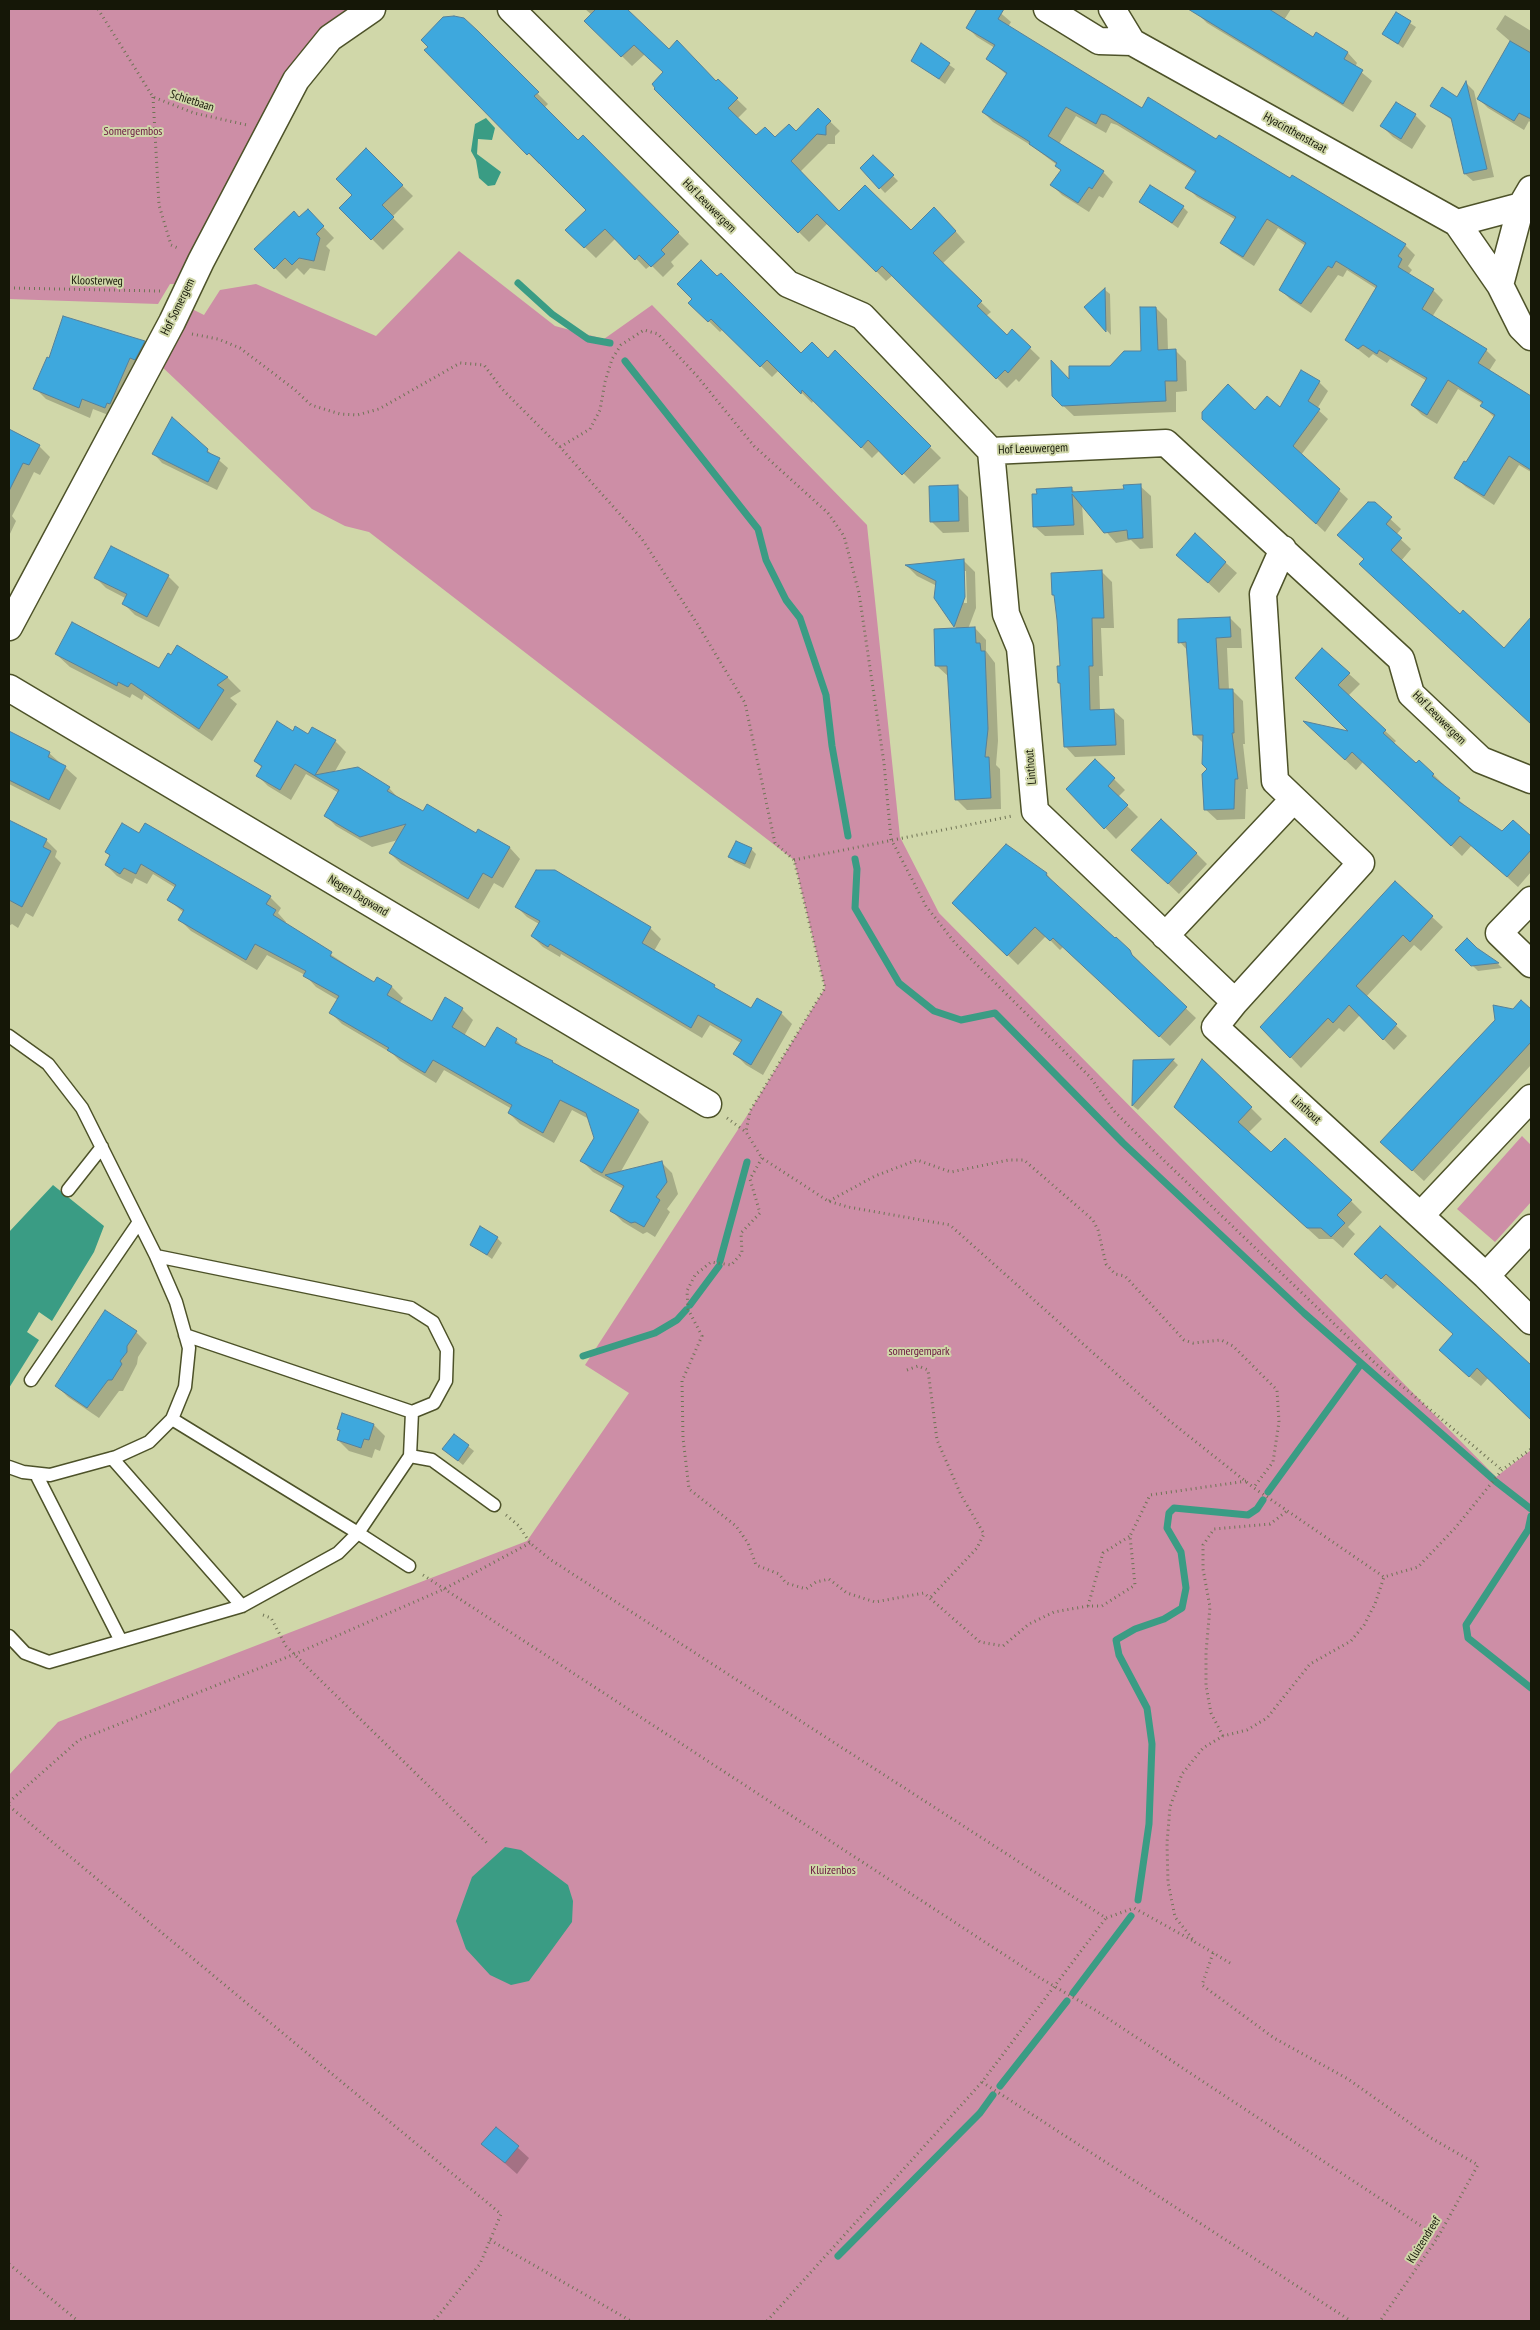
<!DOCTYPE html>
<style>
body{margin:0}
#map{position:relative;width:1540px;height:2330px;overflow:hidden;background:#d0d7a9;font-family:"PT Sans Narrow",sans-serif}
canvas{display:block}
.frame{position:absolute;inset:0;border:10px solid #151707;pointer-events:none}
</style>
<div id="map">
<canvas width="1540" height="2330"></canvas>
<div class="frame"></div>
</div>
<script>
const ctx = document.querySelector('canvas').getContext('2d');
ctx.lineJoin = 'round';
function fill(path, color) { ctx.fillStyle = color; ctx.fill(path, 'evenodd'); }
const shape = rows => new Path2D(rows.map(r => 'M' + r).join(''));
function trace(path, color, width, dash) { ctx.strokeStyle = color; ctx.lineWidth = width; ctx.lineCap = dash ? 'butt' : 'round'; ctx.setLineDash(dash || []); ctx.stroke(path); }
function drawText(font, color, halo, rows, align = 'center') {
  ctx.font = font + ' "PT Sans Narrow",sans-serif'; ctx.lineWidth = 4; ctx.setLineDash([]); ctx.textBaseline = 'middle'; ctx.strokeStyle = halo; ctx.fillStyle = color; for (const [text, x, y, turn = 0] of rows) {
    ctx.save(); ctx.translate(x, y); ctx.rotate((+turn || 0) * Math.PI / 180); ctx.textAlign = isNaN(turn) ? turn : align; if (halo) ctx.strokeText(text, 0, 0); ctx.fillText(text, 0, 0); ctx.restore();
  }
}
fill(shape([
 [9,9,350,9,192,284,170,284,158,304,9,299],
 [459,251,555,326,604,339,652,305,867,525,900,837,939,913,1496,1477,1531,1450,1531,2321,9,2321,9,1775,58,1722,527,1541,629,1393,585,1365,750,1111,825,988,794,860,369,532,345,526,312,509,158,363,188,307,204,315,220,290,256,284,376,336],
 [1522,1136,1531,1145,1531,1202,1495,1242,1457,1209]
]), '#cd8ea6');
fill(shape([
 [486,118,495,128,492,140,478,139,477,154,501,172,495,185,488,186,479,178,476,160,471,151,475,124],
 [53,1185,104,1226,94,1252,52,1321,39,1312,27,1332,39,1340,9,1388,9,1232],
 [505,1847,521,1850,568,1885,573,1901,572,1922,529,1981,511,1985,490,1975,466,1949,456,1921,472,1877]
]), '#3a9c84');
fill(shape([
 [585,9,625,9,669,51,716,82,718,81,747,109,738,118,756,137,775,139,796,132,818,110,840,131,835,136,835,144,828,144,800,172,840,212,911,232,944,218,965,242,942,264,991,312,986,316,1007,337,1012,331,1040,358,1019,382,1016,379,1007,388,893,275,886,281,828,223,809,242,655,89,665,73,645,54,632,66,586,21,592,15],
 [979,9,996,9,1011,22,1008,27,1142,109,1217,140,1405,245,1415,255,1408,266,1412,270,1408,275,1433,290,1443,300,1432,317,1486,350,1496,360,1489,371,1521,410,1531,417,1531,472,1519,465,1494,505,1466,487,1456,478,1467,464,1495,418,1482,406,1483,404,1458,389,1437,424,1422,415,1412,405,1427,381,1390,359,1387,363,1373,354,1369,358,1346,340,1377,289,1347,270,1343,277,1338,275,1311,313,1290,299,1280,289,1306,246,1278,228,1254,266,1232,252,1222,243,1236,220,1197,197,1187,187,1196,173,1117,125,1111,123,1106,133,1076,116,1059,144,1103,172,1113,182,1103,198,1099,196,1089,212,1062,195,1052,185,1062,171,1057,165,1032,146,993,122,983,112,1007,75,988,59,995,48,977,37,967,27],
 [1200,9,1291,9,1284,20,1314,38,1316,34,1348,53,1357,63,1355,67,1372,81,1353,112,1207,23,1197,13],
 [1396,14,1416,27,1403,48,1384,34],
 [1505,15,1531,31,1531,123,1529,121,1524,130,1488,108,1478,98,1511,42,1496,29],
 [463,19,548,104,544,108,578,142,583,137,689,244,671,262,674,266,663,277,651,265,646,269,616,238,596,258,567,230,587,210,540,163,539,164,426,50],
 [921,45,955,69,945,84,913,60],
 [1466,83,1474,91,1494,177,1473,181,1465,174,1453,121,1432,106,1457,98],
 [1396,104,1415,115,1426,126,1412,149,1393,137,1382,126],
 [366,150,413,196,392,217,404,229,383,250,341,208,354,195],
 [873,156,898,181,885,193,861,168],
 [1141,202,1183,207,1188,212,1178,228],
 [308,211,334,238,326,246,330,250,325,271,310,268,304,275,297,268,286,279,256,249],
 [1105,290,1110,294,1111,335,1086,307],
 [690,303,801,355,828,359,835,352,941,458,914,484,880,450,872,458,814,399,812,403,779,370,772,377,723,329,720,332],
 [1156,308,1167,319,1168,351,1175,350,1186,361,1187,391,1176,392,1176,412,1074,416,1053,396,1070,382,1110,367,1142,352],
 [144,342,155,353,116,418,93,409,90,418,46,399,35,388],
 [1302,371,1319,382,1328,391,1317,409,1328,419,1301,455,1348,499,1325,532,1212,427,1255,411,1280,409],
 [9,431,39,446,50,457,40,475,34,472,12,516,16,521,9,536],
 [207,450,228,468,217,490,162,463,154,454],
 [957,486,968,497,969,532,943,533,932,522],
 [1140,486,1151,496,1153,548,1140,549,1131,540,1116,543,1082,504,1084,535,1045,536,1034,526,1072,489,1076,493,1125,490],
 [1374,504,1401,529,1396,535,1411,549,1401,561,1460,615,1504,650,1531,622,1531,723,1371,575,1365,559],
 [1195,535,1237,573,1219,593,1189,565],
 [964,561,975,572,976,608,968,629,975,628,986,640,986,651,995,663,998,741,996,765,1000,769,1001,809,967,810,956,799,949,677,937,666,957,629,935,598,937,586,917,576,907,566],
 [963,571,966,571,967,603,964,603],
 [1102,572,1112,582,1114,628,1101,628,1103,676,1099,676,1100,710,1113,710,1124,720,1125,755,1075,757,1065,746,1062,685,1059,683,1061,667,1056,598,1053,595],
 [168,576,179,587,159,627,135,615,124,604,127,599,106,588,95,577],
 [1230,618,1241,629,1242,648,1227,648,1229,690,1232,690,1243,701,1245,744,1243,744,1248,789,1246,789,1245,819,1217,820,1205,809,1209,769,1204,744,1194,734,1188,651,1180,642],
 [178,647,228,678,241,691,230,698,237,704,212,741,144,695,142,700,132,694,130,698,70,667,56,654,159,669,172,657],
 [1349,674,1360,684,1348,696,1396,741,1393,744,1416,765,1433,774,1444,785,1443,786,1470,810,1502,833,1513,821,1531,838,1531,872,1518,887,1472,845,1462,856,1363,762,1356,770,1315,732,1352,733,1297,678],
 [293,732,335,741,346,752,334,773,389,788,400,800,423,813,476,835,479,830,510,848,520,859,503,888,494,883,479,909,401,864,390,853,398,840,372,847,336,826,325,815,339,793,306,774,291,800,268,786,258,776,262,768,255,761],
 [9,733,49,753,77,778,60,810,9,784],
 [1114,779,1125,790,1118,797,1138,817,1116,839,1068,789],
 [13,824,46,840,57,851,55,857,61,863,33,917,26,913,18,928,12,924,9,926,9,833],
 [1007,846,1047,874,1055,885,1115,940,1116,939,1140,962,1141,966,1196,1018,1170,1046,1063,947,1060,950,1046,936,1018,965,954,902],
 [751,849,756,854,750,869,735,862,729,857],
 [107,852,270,897,281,908,278,913,286,922,285,924,375,984,378,979,392,987,403,998,399,1004,432,1023,462,1009,473,1020,464,1036,486,1049,516,1040,525,1049,552,1062,557,1066,638,1111,649,1122,620,1173,661,1162,672,1173,678,1194,667,1209,670,1212,655,1237,647,1232,643,1234,623,1222,612,1211,624,1189,593,1172,582,1161,595,1138,589,1119,572,1110,554,1143,520,1124,509,1113,512,1109,444,1070,436,1083,400,1061,393,1054,342,1024,331,1013,338,1000,316,987,305,975,267,955,257,970,191,931,180,920,184,913,169,900,176,888,153,874,147,884,135,878,132,884,117,876,106,865,111,856],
 [1196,853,1207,864,1179,894,1144,861],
 [1395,883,1443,927,1421,951,1414,945,1366,997,1407,1036,1394,1050,1360,1015,1344,1032,1339,1028,1301,1068,1262,1027],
 [516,906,650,928,661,939,654,951,751,1010,781,1013,792,1024,763,1075,746,1065,735,1054,741,1043,710,1025,702,1038,561,954,560,957,543,947,532,936,539,924,527,917],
 [1467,940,1498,964,1502,968,1478,971,1457,950],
 [1521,1002,1531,1011,1531,1065,1424,1181,1393,1152],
 [1173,1060,1178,1065,1138,1110,1133,1106,1134,1061],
 [1251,1108,1262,1119,1248,1133,1271,1154,1351,1201,1362,1212,1348,1227,1355,1234,1343,1248,1333,1239,1319,1239,1186,1118],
 [1380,1228,1531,1367,1531,1419,1488,1378,1481,1386,1451,1361,1454,1334,1398,1284,1393,1289,1366,1264],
 [497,1238,502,1243,492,1259,471,1244],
 [105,1312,136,1332,147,1343,138,1357,137,1364,123,1391,119,1391,99,1418,68,1397,57,1386],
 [374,1425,385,1436,380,1451,375,1449,372,1458,349,1451,338,1440,341,1432,338,1429],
 [454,1435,474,1451,463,1465,444,1449],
 [496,2128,529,2158,517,2174,483,2144]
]), '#0003');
trace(shape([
 [518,283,552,314,588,339,610,343],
 [625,361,758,529,766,560,786,600,800,618,826,695,832,746,848,836],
 [855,859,857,869,855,908,899,983,934,1011,961,1020,995,1013,1123,1143,1304,1313,1493,1479],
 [720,1261,747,1162],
 [690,1305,719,1266],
 [583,1356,655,1333,677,1320,686,1310],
 [1495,1481,1531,1509],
 [1268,1492,1361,1364],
 [1531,1516,1528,1530,1466,1625,1468,1638,1531,1688],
 [1138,1900,1149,1824,1152,1744,1147,1708,1119,1655,1116,1640,1135,1629,1164,1619,1182,1608,1186,1588,1181,1552,1167,1528,1169,1513,1174,1508,1248,1515,1257,1509,1263,1500],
 [1073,1993,1131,1916],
 [1000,2086,1067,2001],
 [838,2256,980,2113,993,2095]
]), '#3a9c84', 7);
const building = shape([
 [596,9,627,9,669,49,677,40,716,81,718,79,738,98,728,108,756,135,765,127,775,137,789,124,796,131,818,108,831,121,826,126,826,135,817,134,791,161,839,211,865,185,911,230,934,207,956,231,933,253,982,301,977,306,1007,335,1012,329,1031,347,1008,373,1005,370,996,379,882,266,876,272,817,214,798,233,654,89,655,88,652,84,663,72,634,45,621,57,584,21,596,9],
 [977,9,1004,9,998,19,1142,108,1148,97,1216,139,1219,135,1290,178,1292,175,1406,244,1398,256,1402,259,1398,267,1434,289,1422,309,1487,349,1478,363,1531,396,1531,470,1509,456,1484,496,1454,478,1464,461,1466,462,1495,415,1480,406,1483,402,1448,380,1427,415,1411,405,1427,378,1379,350,1377,354,1363,345,1358,349,1345,340,1377,286,1336,261,1332,268,1328,266,1301,304,1279,290,1306,243,1267,219,1243,257,1220,243,1236,217,1185,188,1196,171,1106,115,1101,114,1096,124,1066,107,1048,136,1104,171,1092,189,1089,187,1078,203,1050,185,1061,170,1055,166,1057,163,1029,144,1030,142,982,112,1007,73,986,59,995,45,966,28,977,9],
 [1188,9,1269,9,1313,37,1316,32,1348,52,1344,59,1363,70,1343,104,1188,9],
 [1396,12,1411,21,1398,44,1382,34,1396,12],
 [454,16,464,18,478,31,539,92,534,96,578,140,583,135,679,232,661,250,665,254,651,267,639,255,635,260,605,229,584,248,565,230,586,210,529,153,527,155,424,50,428,47,421,40,443,17,454,16],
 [1510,41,1531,53,1531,119,1519,113,1514,121,1477,99,1510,41],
 [921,43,950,63,939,79,911,61,921,43],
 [1466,81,1487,169,1464,174,1451,118,1430,106,1442,87,1457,97,1466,81],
 [1396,102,1416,114,1401,139,1380,126,1396,102],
 [366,148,403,185,382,205,394,217,371,240,339,208,352,195,336,179,366,148],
 [873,155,894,175,879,189,860,168,873,155],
 [1150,185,1184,206,1172,223,1139,202,1150,185],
 [308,209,324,226,316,234,320,238,314,261,299,258,292,265,285,258,274,269,254,249,294,211,299,217,308,209],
 [701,260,717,276,721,273,801,353,812,342,828,358,835,350,931,446,902,475,868,440,861,448,802,390,801,394,767,360,760,367,711,319,708,322,688,303,692,299,677,284,701,260],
 [1105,288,1106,332,1084,307,1105,288],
 [1140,307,1156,307,1158,350,1176,349,1177,381,1165,381,1166,401,1062,406,1052,396,1051,360,1069,379,1069,366,1110,366,1124,351,1141,351,1140,307],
 [63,316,145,341,135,360,130,358,110,404,107,403,105,408,82,399,79,408,33,389,47,357,49,358,63,316],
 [1301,370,1320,381,1308,401,1320,409,1293,446,1340,489,1316,524,1202,419,1202,412,1228,384,1255,410,1267,396,1280,407,1301,370],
 [172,417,208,449,207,452,220,458,208,482,152,454,172,417],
 [9,429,40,445,29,465,23,463,9,491,9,429],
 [1141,484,1143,538,1128,539,1127,530,1104,533,1072,494,1074,525,1033,527,1032,494,1037,494,1036,489,1072,487,1072,492,1124,489,1123,485,1141,484],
 [958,485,959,521,930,522,929,486,958,485],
 [1368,502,1375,502,1392,517,1386,524,1402,538,1391,550,1460,614,1463,610,1504,648,1531,617,1531,724,1359,564,1364,559,1337,535,1368,502],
 [1195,533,1226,562,1208,583,1176,555,1195,533],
 [111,546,169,575,147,617,122,604,127,594,94,578,111,546],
 [964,559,965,597,954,627,934,598,936,581,905,565,964,559],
 [1102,570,1104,618,1092,618,1093,666,1089,666,1090,710,1114,709,1116,745,1064,747,1060,683,1058,683,1057,666,1060,666,1057,620,1054,595,1052,595,1051,573,1102,570],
 [1230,617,1231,637,1216,638,1219,689,1233,689,1234,733,1232,733,1238,779,1235,779,1234,809,1204,810,1202,774,1207,769,1202,764,1203,735,1193,735,1186,642,1178,643,1178,619,1230,617],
 [72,622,159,668,168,653,171,655,177,645,228,677,217,685,224,690,199,729,131,683,128,687,118,682,117,686,55,654,72,622],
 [975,627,976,643,980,643,981,651,985,651,988,729,985,757,989,757,991,798,955,800,947,666,935,666,934,629,975,627],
 [1322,648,1350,673,1338,685,1386,730,1383,733,1416,763,1419,760,1434,774,1432,776,1460,798,1458,801,1502,831,1513,820,1531,836,1531,850,1507,877,1460,836,1451,846,1352,752,1345,760,1303,721,1348,731,1295,678,1322,648],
 [277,721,293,731,295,726,308,734,312,727,336,740,315,775,358,767,390,787,387,791,423,811,427,804,476,833,478,829,510,847,492,878,483,873,468,899,389,853,406,824,360,837,324,816,339,790,295,764,280,790,256,776,262,766,254,761,277,721],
 [9,731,50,752,48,757,66,766,49,800,9,780,9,731],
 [1095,759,1115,778,1108,786,1128,805,1104,829,1066,789,1095,759],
 [1161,819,1197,853,1168,884,1131,850,1161,819],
 [9,820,47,839,43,847,51,851,22,907,9,900,9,820],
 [122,823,139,833,145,823,271,896,266,904,276,910,273,915,332,952,330,956,374,982,377,977,392,986,387,995,432,1021,445,997,463,1008,452,1027,485,1047,497,1027,517,1039,515,1043,553,1061,552,1062,639,1110,602,1173,580,1161,594,1138,586,1113,560,1100,543,1133,508,1113,512,1105,433,1060,425,1073,387,1050,389,1048,329,1013,339,996,303,976,306,971,255,944,246,960,178,920,184,910,167,900,176,885,141,864,136,874,124,868,120,874,105,865,110,855,105,852,122,823],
 [736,841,752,848,745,864,728,857,736,841],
 [1006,844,1047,873,1046,875,1115,938,1116,937,1130,950,1132,955,1187,1007,1159,1037,1053,938,1050,941,1035,927,1007,956,952,903,1006,844],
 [536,870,555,870,651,927,642,943,715,985,714,987,751,1008,757,998,782,1012,751,1065,733,1054,742,1040,698,1015,691,1028,550,944,548,947,531,936,540,921,515,907,536,870],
 [1395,881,1433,916,1410,942,1403,935,1356,986,1397,1024,1383,1040,1349,1005,1333,1023,1328,1018,1290,1058,1260,1027,1395,881],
 [1467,938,1477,948,1499,963,1471,966,1455,950,1467,938],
 [1521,1000,1531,1009,1531,1042,1412,1171,1380,1142,1495,1020,1493,1005,1513,1009,1521,1000],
 [1174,1059,1132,1106,1133,1060,1174,1059],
 [1202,1059,1252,1107,1238,1122,1271,1152,1285,1138,1352,1200,1337,1215,1345,1223,1331,1237,1321,1228,1307,1228,1174,1107,1202,1059],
 [662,1161,667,1182,656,1197,660,1200,644,1227,635,1222,631,1223,610,1211,624,1186,605,1175,662,1161],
 [480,1226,498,1237,487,1255,470,1245,480,1226],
 [1380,1226,1531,1365,1531,1420,1477,1368,1469,1377,1439,1350,1453,1334,1386,1274,1381,1279,1354,1254,1380,1226],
 [105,1310,137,1331,127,1346,127,1352,120,1361,122,1364,112,1380,108,1380,87,1408,55,1386,105,1310],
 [342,1413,374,1424,369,1440,364,1439,361,1448,337,1440,340,1430,337,1429,342,1413],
 [454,1434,469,1445,458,1461,442,1449,454,1434],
 [496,2127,519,2146,505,2163,481,2144,496,2127]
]);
fill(building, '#3ea8dd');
trace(building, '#56819a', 1);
const service = shape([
 [9,1036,48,1064,82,1108,156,1256,176,1302,189,1348,185,1387,172,1419,149,1442,116,1457,50,1475,23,1472,9,1467],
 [68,1190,102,1147],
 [156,1256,411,1308,433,1322,447,1350,446,1381,434,1403,412,1412,185,1335],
 [31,1380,139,1222],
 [172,1419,358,1533,410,1456,412,1412],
 [410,1456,432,1460,494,1505],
 [112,1458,242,1606],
 [36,1474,121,1641],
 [9,1636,25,1653,49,1662,242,1606,338,1553,358,1533,409,1566]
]);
const minor = shape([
 [511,9,788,284,862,316,991,451,1166,443,1401,659,1411,694,1481,760,1531,780],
 [1047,9,1099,41,1132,42,1457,223,1500,285,1521,327,1531,337],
 [1112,9,1132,42],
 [1457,223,1521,206],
 [1500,285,1521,206,1531,189],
 [991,451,1006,614,1020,648,1035,811,1235,1002],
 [1283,549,1263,594,1275,781,1361,863,1235,1002,1215,1027,1486,1276,1531,1228],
 [9,627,172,322,201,261,296,80,330,38,372,9],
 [9,688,708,1104],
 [1531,900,1499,933,1531,964],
 [1165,936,1293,800],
 [1421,1215,1531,1098],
 [1486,1276,1531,1321]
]);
trace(service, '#4d5229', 15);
trace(minor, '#4d5229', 29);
trace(shape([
 [98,9,153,97,194,113,247,125],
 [153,97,159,205,171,245,180,249],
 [9,288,160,291],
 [192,334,218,339,240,348,294,389,311,405,340,414,357,415,379,409,460,363,484,365,502,389,560,447,642,539,698,625,745,703,775,843,794,860,825,988,750,1111,746,1132,762,1158,828,1201,848,1207,950,1225,1166,1418,1254,1488,1384,1577,1418,1567,1456,1527,1502,1470,1531,1449],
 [560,447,590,429,600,410,605,382,612,359,621,345,644,330,658,334,697,376,754,446,828,513,844,536,859,593,884,763,891,839,926,906,955,943,1091,1078,1114,1111,1150,1147,1376,1364,1502,1470],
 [794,860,1012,816],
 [727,1118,746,1132],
 [762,1158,750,1179,760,1213,741,1233,742,1253,731,1265,711,1262,695,1275,687,1291,688,1309,702,1336,682,1381,683,1438,689,1489,736,1526,748,1543,756,1565,779,1574,786,1583,806,1589,816,1582,829,1579,847,1593,875,1602,924,1593,980,1642,1003,1646,1029,1624,1054,1612,1088,1606,1102,1606,1135,1585,1130,1536,1150,1495,1247,1481],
 [829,1201,875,1176,917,1160,951,1172,1009,1160,1024,1160,1093,1220,1098,1230,1106,1264,1115,1274,1125,1276,1184,1340,1193,1343,1221,1340,1233,1346,1277,1390,1279,1422,1273,1462,1254,1487],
 [907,1370,918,1366,928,1370,937,1440,961,1495,984,1534,977,1548,930,1598],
 [506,1515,519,1526,530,1543,551,1560,1106,1918,1134,1908,1195,1942],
 [423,1575,1040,1978,1095,2010,1438,2237],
 [1088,1606,1103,1553,1130,1536],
 [263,1615,271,1618,286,1646,308,1668,487,1843],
 [1223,1736,1211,1713,1206,1686,1206,1652,1210,1607,1203,1569,1203,1545,1214,1529,1270,1524,1287,1511],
 [9,1802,79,1740,295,1654,444,1589,530,1543],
 [9,1806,501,2214,480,2264,434,2321],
 [1213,1953,1202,1985,1274,2038,1348,2079,1431,2138,1478,2165,1438,2237,1380,2321],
 [1230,1963,1195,1942,1175,1917,1168,1882,1167,1843,1170,1807,1182,1774,1203,1748,1223,1736,1247,1730,1267,1718,1310,1664,1351,1641,1364,1625,1375,1604,1384,1577],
 [982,2082,1351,2321],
 [490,2240,631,2321],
 [9,2264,78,2321],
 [767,2321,982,2082,1106,1918]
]), '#6f7355', 3, [1, 4]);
trace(service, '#fff', 12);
trace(minor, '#fff', 26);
drawText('12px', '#151707', '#d0d7a9', [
 ["Schietbaan",192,101,18],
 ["Hyacinthenstraat",1295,133,29],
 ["Hof Leeuwergem",709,206,45],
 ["Kloosterweg",97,281,1],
 ["Hof Somergem",178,307,-64],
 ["Hof Leeuwergem",1033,449,-2],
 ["Hof Leeuwergem",1439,718,45],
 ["Linthout",1031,767,-95],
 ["Negen Dagwand",358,896,31],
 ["Linthout",1306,1110,42],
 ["Kluizendreef",1424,2240,-58]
]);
drawText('12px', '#691740', '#d0d7a9', [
 ["Somergembos",133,132],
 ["somergempark",919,1352],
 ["Kluizenbos",833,1871]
]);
</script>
